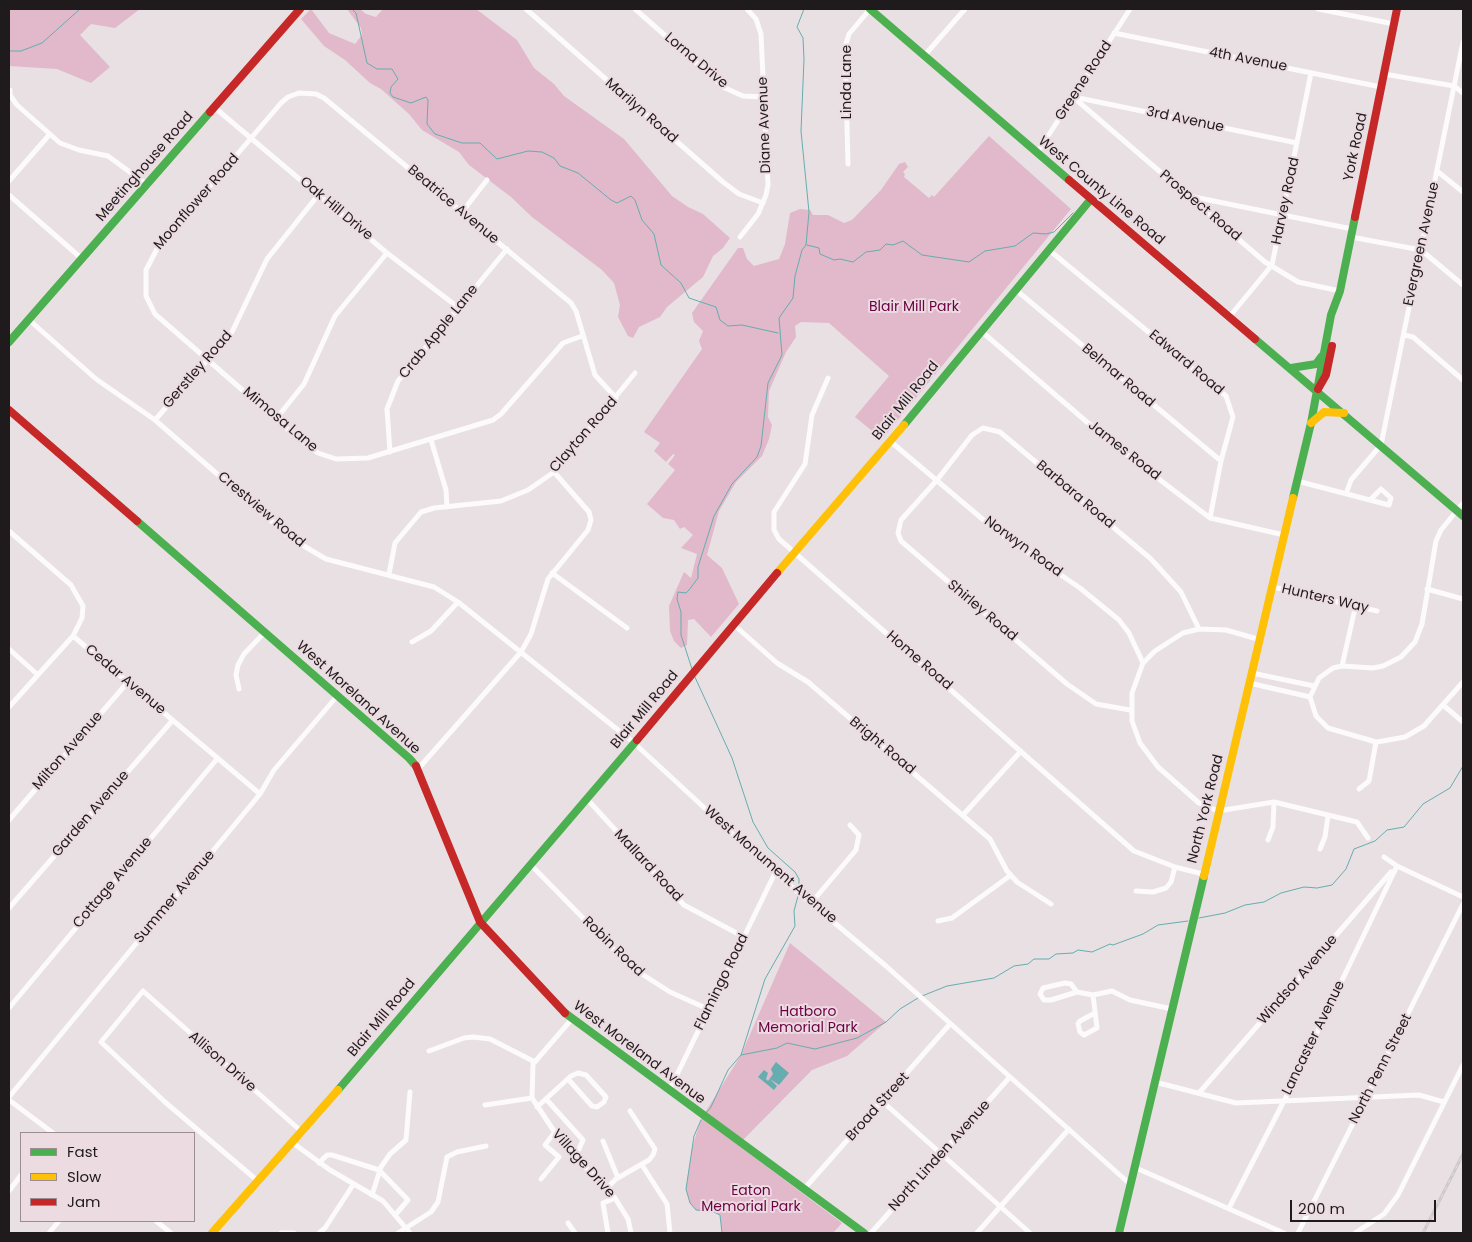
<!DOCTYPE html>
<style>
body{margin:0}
#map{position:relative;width:1472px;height:1242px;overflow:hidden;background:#e8e0e3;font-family:Poppins,sans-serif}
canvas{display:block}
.frame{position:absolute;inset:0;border:10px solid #1f1a1c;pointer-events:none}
.legend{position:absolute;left:20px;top:1132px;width:175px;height:90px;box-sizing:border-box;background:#ecdce2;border:1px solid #9a8e93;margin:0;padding:6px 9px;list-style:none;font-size:15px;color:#1f1a1c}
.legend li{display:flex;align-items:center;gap:10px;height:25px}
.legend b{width:25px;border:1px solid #9a8e93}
.scale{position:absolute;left:1290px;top:1200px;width:146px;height:22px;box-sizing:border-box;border:2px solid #1f1a1c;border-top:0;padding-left:6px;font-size:15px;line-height:18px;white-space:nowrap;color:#1f1a1c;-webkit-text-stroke:4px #ecdce2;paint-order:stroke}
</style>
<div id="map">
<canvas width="1472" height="1242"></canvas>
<div class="frame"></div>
<ul class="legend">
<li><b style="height:6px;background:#4caf50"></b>Fast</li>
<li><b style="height:6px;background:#ffc107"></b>Slow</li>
<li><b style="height:6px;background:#c62828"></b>Jam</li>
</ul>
<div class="scale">200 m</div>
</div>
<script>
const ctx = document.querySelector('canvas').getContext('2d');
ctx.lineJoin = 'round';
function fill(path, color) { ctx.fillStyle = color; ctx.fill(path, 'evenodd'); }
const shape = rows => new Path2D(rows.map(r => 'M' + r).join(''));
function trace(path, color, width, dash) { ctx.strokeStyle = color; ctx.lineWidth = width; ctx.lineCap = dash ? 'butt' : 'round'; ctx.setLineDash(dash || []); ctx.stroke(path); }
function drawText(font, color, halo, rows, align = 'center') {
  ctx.font = font + ' Poppins,sans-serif'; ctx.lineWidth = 4; ctx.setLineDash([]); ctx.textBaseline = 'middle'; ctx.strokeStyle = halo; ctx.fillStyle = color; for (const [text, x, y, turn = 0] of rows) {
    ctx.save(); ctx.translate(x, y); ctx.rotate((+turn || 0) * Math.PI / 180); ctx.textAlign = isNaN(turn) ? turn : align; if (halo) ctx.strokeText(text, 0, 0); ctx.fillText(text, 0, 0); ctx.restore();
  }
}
fill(shape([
 [9,9,140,9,115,28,91,24,80,35,110,67,91,83,57,69,9,66],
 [311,9,329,33,355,44,362,35,361,28,347,9,360,9,366,14,376,17,383,9,476,9,517,40,534,68,554,84,564,96,624,139,672,196,688,207,703,214,730,238,723,248,713,256,703,277,667,307,660,317,639,327,633,338,628,336,618,317,620,305,614,283,602,270,532,217,511,197,469,165,459,152,422,130,409,114,381,89,370,83,345,60,324,46,301,19],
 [989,136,1071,209,882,439,855,417,889,376,829,323,801,322,795,326,796,337,786,352,769,391,768,417,772,425,769,439,762,456,736,482,719,511,707,555,722,568,739,604,711,637,694,619,688,620,687,645,681,648,674,641,670,631,669,606,684,572,691,578,697,554,681,548,693,535,684,527,680,529,674,520,663,518,647,504,675,470,668,464,675,455,673,454,666,462,654,451,660,443,644,432,702,349,699,341,703,331,694,322,692,313,738,248,743,248,747,259,754,266,779,259,785,244,790,213,800,209,810,210,813,215,828,215,844,223,852,220,881,190,899,164,905,162,908,167,903,172,905,174,904,177,929,198,932,195,934,197],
 [790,943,886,1022,847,1056,812,1070,738,1145,842,1223,833,1233,722,1233,720,1215,712,1211,696,1210,690,1203,686,1189,692,1148,701,1119,741,1055]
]), '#e1b9ca');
fill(shape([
 [776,1062,789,1073,779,1085,770,1079,777,1086,774,1090,758,1077,764,1070,768,1073,766,1079,768,1081,773,1074,771,1069]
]), '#65adaf');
trace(shape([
 [352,9,356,13,367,63,377,69,392,69,398,79,391,87,390,93,393,97,411,103,426,97,428,100,427,124,435,134,462,143,480,143,497,159,528,151,542,152,554,158,560,166,578,173,611,200,617,203,631,196,635,200,642,220,654,234,661,265,681,283,689,298,716,307,720,320,728,326,742,325,778,333],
 [9,51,21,51,42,43,80,9],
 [807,245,819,248,820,254,834,260,840,259,853,262,866,252,880,250,886,244,893,245,903,241,922,255,969,262,985,251,1015,246,1033,233,1046,234,1054,232,1073,213],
 [692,669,681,635,681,612,677,599,678,592,686,593,689,590,698,578,698,567,714,516,732,484,757,457,761,446,768,383,782,355,779,318,793,298,795,276,802,250,806,245,809,212,801,131,804,59,803,38,797,27,804,9],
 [694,675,732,758,753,822,768,848,795,872,799,879,799,892],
 [1199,918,1225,913,1245,905,1264,902,1281,893,1304,887,1317,888,1332,885,1346,869,1354,849,1375,841,1387,830,1404,827,1423,804,1450,788,1463,766],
 [922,996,947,986,994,978,1014,966,1028,964,1034,959,1049,959,1056,954,1073,953,1078,950,1092,952,1110,944,1113,945,1143,934,1158,925,1188,921],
 [741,1055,765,979,795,926,794,911,798,896],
 [706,1113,711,1107,728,1070,741,1055,777,1048,787,1043,815,1049,857,1038,886,1022,900,1009,918,998],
 [701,1120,694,1136,686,1189,690,1203,696,1210,712,1211,720,1215,722,1233]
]), '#65adaf', 1);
trace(shape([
 [526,9,723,182,739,194,763,203],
 [635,9,725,88,743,96,764,97],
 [1318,9,1394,24],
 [1114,33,1381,87],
 [924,56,965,9],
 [1384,74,1454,86,1463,93],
 [10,90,10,95,17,105,60,143,79,150,108,156,146,184],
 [1073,97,1265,262,1298,282,1340,291],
 [1074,97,1297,143],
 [214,107,387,253,459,308],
 [1037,153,1130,9],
 [848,164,845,47,849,34,870,9],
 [1437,171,1463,192],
 [9,181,50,134],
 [9,195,81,258],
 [1189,196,1352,229],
 [462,212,487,180],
 [740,237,758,214,766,195,768,185,761,34,756,19,747,9],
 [1351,237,1421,250,1463,285],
 [1049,250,1226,396,1233,417,1221,461,1210,518],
 [1016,290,1221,461],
 [1230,316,1272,265,1311,73],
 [28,319,96,379,155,420,292,539,326,559,434,587,458,602,633,742,775,873,886,966,1131,1185],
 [981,331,1109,441,1210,518,1284,535],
 [1404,335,1413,337,1463,380],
 [582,336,563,343,501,414,493,420,368,458,336,459,318,453,301,441,155,314,146,296,146,270,158,247,281,103,288,97,299,93,316,94,324,98,571,303,576,311,595,375,616,398],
 [828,378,812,415,805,464,774,512,774,530,779,539,1134,851,1175,867,1203,874],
 [276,419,304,384,335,316,387,253],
 [155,420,232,332,267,259,319,194],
 [431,440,446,490,447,507],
 [890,441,999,533,1080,588,1119,620,1129,633,1143,663],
 [390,452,387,409,398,381,507,249],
 [1297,481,1389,505,1391,498,1381,489,1370,500],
 [1346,494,1351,480,1381,445,1463,42],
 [1463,503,1441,530,1436,541,1422,624,1415,642,1401,657,1383,666,1373,668,1342,666,1333,668,1319,678,1310,697,1316,716,1328,728,1376,742,1383,741,1405,737,1424,726,1463,682],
 [9,531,71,585,83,606,82,618,73,636,9,707],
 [552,573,627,628],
 [389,574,395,543,421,512,434,508,501,501,528,490,554,472,635,373],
 [1273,587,1377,611],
 [1427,589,1463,599],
 [733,624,777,663,808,682,990,839,1007,871,1017,882,1051,904],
 [73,636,260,794],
 [1261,640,1226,630,1199,629,1183,633,1155,651,1143,663,1132,693,1132,721,1140,743,1158,767,1199,803,1218,811,1274,802,1357,822,1368,838],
 [412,642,431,631,458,602],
 [9,649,38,675],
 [1342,666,1354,613],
 [1252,673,1314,686],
 [1249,683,1310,697],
 [239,689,236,675,238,665,244,654,265,632],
 [1443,705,1463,722],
 [1130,710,1096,704,1067,684,901,541,898,533,901,520,937,480,972,435,983,428,1000,432,1151,559,1181,592,1199,629],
 [418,769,521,652,531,634,548,579,588,530,591,520,589,512,554,472],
 [1359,789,1369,781,1376,742],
 [587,799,684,905,744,937],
 [963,815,1021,751],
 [9,820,127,683],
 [1268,840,1273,827,1274,802],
 [1320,849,1325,837,1328,816],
 [1384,857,1397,866,1463,897],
 [531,865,631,967,670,992,708,1009],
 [1136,891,1153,892,1166,888,1171,882,1175,867],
 [812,902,856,850,859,835,850,825],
 [9,908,172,721],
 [938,921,952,918,1011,875],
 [1077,992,1071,984,1065,983,1043,988,1040,994,1044,1000,1051,1000,1077,992,1093,995,1112,991,1130,1000,1172,1009],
 [1093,995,1097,1028,1084,1035,1080,1032,1078,1024,1080,1021,1095,1013],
 [9,1008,217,759],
 [571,1020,533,1064,532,1098,562,1143,615,1198,628,1219,631,1233],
 [429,1051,464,1038,473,1037,490,1039,535,1062],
 [1155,1082,1236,1103,1419,1095,1444,1102],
 [669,1091,775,873],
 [1199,1093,1391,872],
 [9,1097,260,794,274,770,338,695],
 [546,1099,583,1140,576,1156],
 [9,1100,53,1133],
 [883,1102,1030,1233],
 [485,1105,532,1098],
 [537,1107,571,1076,578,1073,586,1075,606,1097,604,1102,597,1107,592,1106,568,1079],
 [603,1141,618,1178],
 [293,1143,330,1170,383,1201,410,1233],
 [319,1163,327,1155,332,1155,379,1170,408,1200,396,1214],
 [642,1165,667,1204,670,1233],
 [1136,1168,1284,1233],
 [541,1179,559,1157,545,1145,554,1133],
 [259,1182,165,1102,101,1042,143,991,302,1132],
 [607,1188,616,1179,649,1160,653,1155,655,1149,630,1111],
 [804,1189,950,1024],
 [9,1191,21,1175],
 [372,1195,381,1167,390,1154,406,1140,410,1092],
 [1229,1208,1284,1101,1397,866],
 [156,1221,171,1233],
 [568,1223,575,1233],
 [49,1233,59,1221],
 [281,1233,294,1233],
 [319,1233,325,1228,353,1185],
 [398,1233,431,1212,438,1202,447,1157,457,1152,486,1146],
 [608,1233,603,1203,615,1198],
 [871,1233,1009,1078],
 [977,1233,1069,1129],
 [1298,1233,1463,904],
 [1355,1233,1384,1214,1398,1195,1463,1065]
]), '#fcfafb', 5);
trace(shape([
 [870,9,1069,180],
 [1255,339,1463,516],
 [9,342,210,112],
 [1291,368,1316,364,1322,356],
 [904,425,1091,199],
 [1293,498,1311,423,1331,315,1340,291,1355,217],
 [137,521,409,758,416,766],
 [565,1013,864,1233],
 [338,1090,637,740],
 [1119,1233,1204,876]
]), '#4caf50', 8);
trace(shape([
 [1311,423,1324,412,1344,413],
 [777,573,904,425],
 [1204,876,1293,498],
 [212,1233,338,1090]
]), '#ffc107', 8);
trace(shape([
 [210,112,300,9],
 [1069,180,1255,339],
 [1355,217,1397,9],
 [1318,389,1326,375,1332,346],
 [9,410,137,521],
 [637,740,777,573],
 [416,766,480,922,565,1013]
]), '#c62828', 8);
const rail = shape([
 [1423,1233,1463,1154]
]);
trace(rail, '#ccc9ca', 3);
trace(rail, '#ecdce2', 1, [4]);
drawText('14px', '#1f1a1c', '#ecdce2', [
 ["4th Avenue",1248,60,11],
 ["Lorna Drive",696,61,40],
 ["Greene Road",1084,81,-57],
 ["Linda Lane",847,82,-90],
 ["Marilyn Road",641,111,41],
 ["3rd Avenue",1185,120,12],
 ["Diane Avenue",765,125,-92],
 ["York Road",1356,147,-78],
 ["Meetinghouse Road",145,167,-49],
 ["West County Line Road",1101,191,40],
 ["Harvey Road",1286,201,-78],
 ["Moonflower Road",197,202,-49],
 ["Beatrice Avenue",453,205,40],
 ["Prospect Road",1200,206,40],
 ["Oak Hill Drive",336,209,40],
 ["Evergreen Avenue",1422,244,-78],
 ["Crab Apple Lane",439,332,-51],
 ["Edward Road",1186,363,40],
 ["Gerstley Road",198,370,-49],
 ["Belmar Road",1118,376,40],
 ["Blair Mill Road",906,401,-51],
 ["Mimosa Lane",280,420,40],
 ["Clayton Road",584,435,-49],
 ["James Road",1124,451,38],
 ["Barbara Road",1075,495,40],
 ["Crestview Road",261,510,40],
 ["Norwyn Road",1023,547,36],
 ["Hunters Way",1325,599,13],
 ["Shirley Road",982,611,40],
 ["Home Road",919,661,41],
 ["Cedar Avenue",125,680,40],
 ["West Moreland Avenue",358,698,42],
 ["Blair Mill Road",645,710,-50],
 ["Bright Road",882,746,40],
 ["Milton Avenue",68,751,-49],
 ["North York Road",1206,809,-76],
 ["Garden Avenue",91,814,-49],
 ["West Monument Avenue",770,865,41],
 ["Mallard Road",648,866,47],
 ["Cottage Avenue",113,883,-50],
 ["Summer Avenue",175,897,-50],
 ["Robin Road",613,947,44],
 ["Windsor Avenue",1298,980,-49],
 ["Flamingo Road",722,982,-64],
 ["Blair Mill Road",382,1018,-50],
 ["Lancaster Avenue",1314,1038,-64],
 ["West Moreland Avenue",639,1053,37],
 ["Allison Drive",222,1062,41],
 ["North Penn Street",1381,1069,-63],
 ["Broad Street",878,1107,-48],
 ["North Linden Avenue",940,1156,-48],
 ["Village Drive",583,1164,48]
]);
drawText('14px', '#6d0043', '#ecdce2', [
 ["Blair Mill Park",914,307],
 ["Hatboro",808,1012],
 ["Memorial Park",808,1028],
 ["Eaton",751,1191],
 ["Memorial Park",751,1207]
]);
</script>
